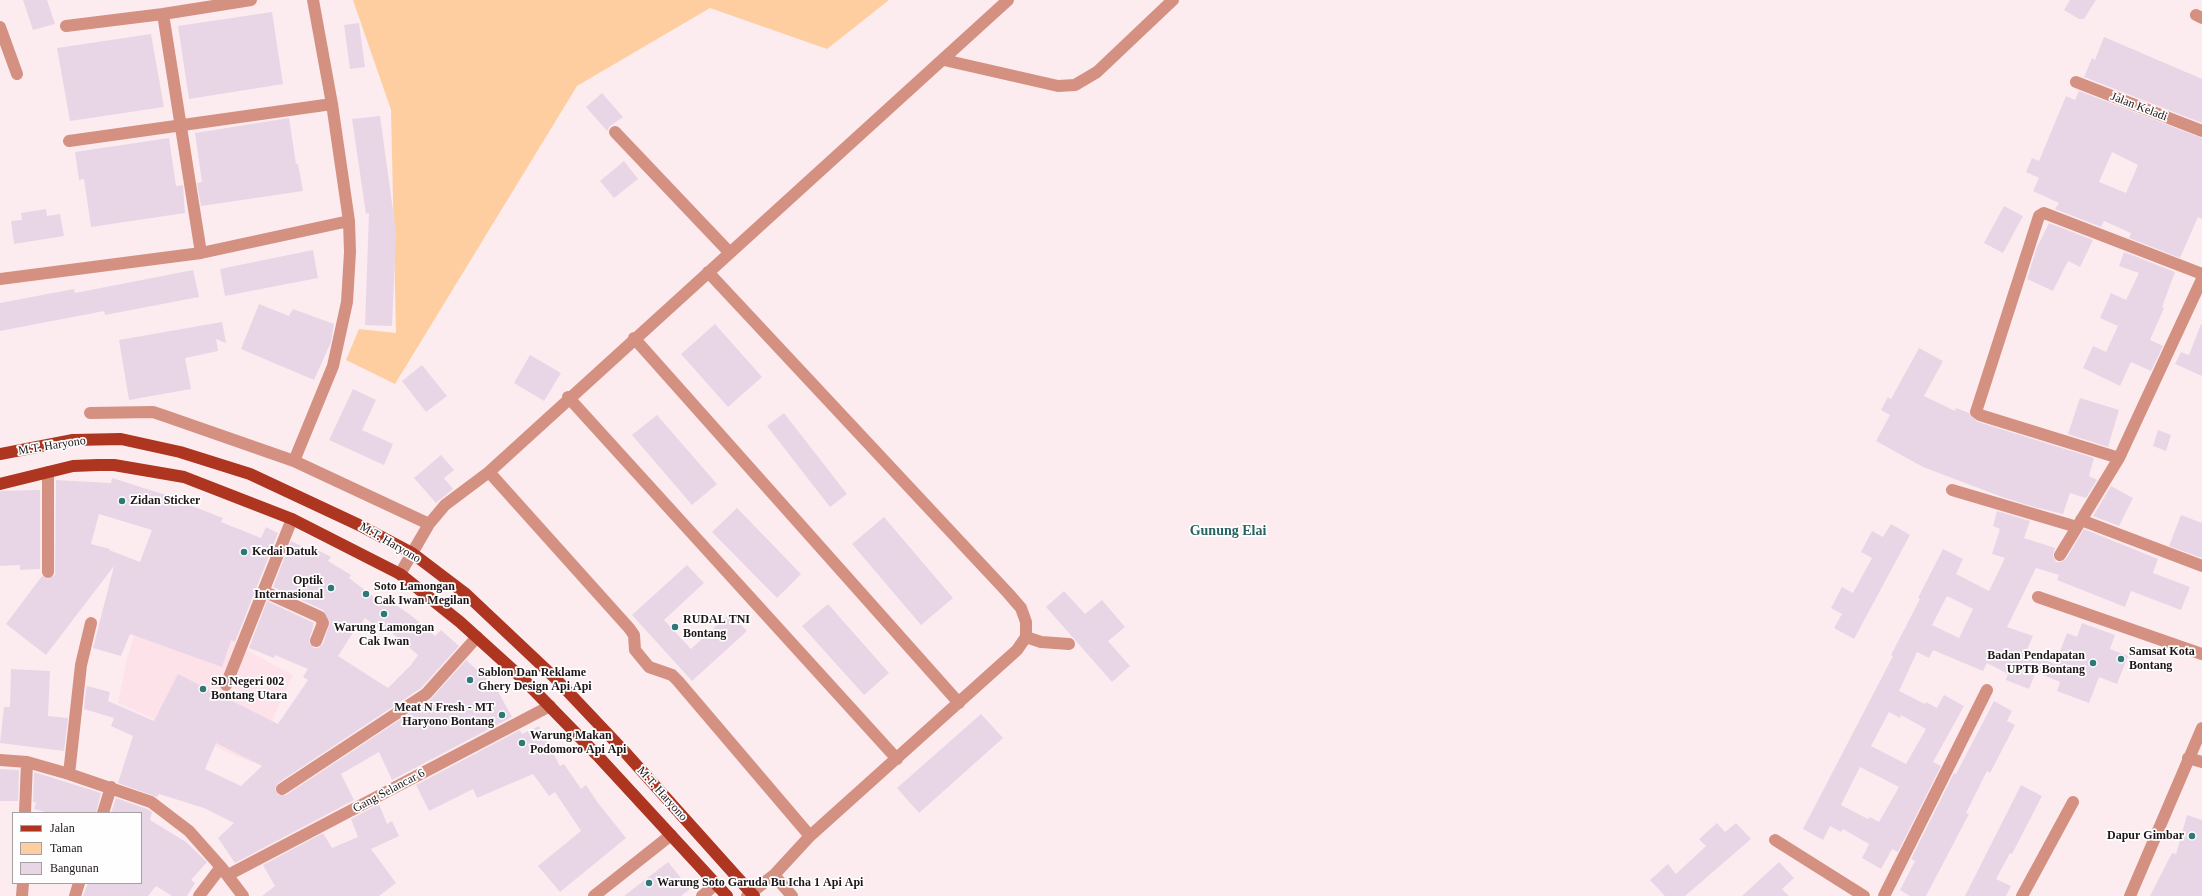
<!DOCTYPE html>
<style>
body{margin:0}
#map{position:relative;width:2202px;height:896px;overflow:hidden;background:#fcecf0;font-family:"Times New Roman",serif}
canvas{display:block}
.legend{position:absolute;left:12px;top:812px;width:130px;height:72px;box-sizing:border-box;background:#fefefe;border:1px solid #a5a1a2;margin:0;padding:5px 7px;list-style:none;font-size:12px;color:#1f1619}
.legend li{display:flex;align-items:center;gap:8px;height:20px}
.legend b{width:20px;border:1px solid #a5a1a2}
</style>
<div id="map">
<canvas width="2202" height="896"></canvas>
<ul class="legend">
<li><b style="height:5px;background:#ae351f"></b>Jalan</li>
<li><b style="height:11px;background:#ffcea0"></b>Taman</li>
<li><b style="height:11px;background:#e8d6e7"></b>Bangunan</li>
</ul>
</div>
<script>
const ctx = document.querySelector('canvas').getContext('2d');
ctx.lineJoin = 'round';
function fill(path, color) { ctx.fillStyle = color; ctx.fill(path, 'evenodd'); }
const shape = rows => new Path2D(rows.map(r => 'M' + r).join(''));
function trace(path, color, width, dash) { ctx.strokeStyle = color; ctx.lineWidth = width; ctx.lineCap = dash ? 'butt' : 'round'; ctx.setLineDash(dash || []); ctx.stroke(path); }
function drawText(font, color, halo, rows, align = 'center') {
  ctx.font = font + ' "Times New Roman",serif'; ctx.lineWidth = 3.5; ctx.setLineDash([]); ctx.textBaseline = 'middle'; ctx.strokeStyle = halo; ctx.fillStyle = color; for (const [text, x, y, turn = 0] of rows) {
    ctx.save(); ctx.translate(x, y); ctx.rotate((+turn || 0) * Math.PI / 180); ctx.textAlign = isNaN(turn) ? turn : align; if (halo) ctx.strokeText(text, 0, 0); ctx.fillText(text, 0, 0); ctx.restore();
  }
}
fill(shape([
 [143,607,236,640,235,644,293,675,252,763,118,703,126,662]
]), '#fee2e9');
fill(shape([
 [353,0,889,0,827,49,710,8,577,86,395,384,346,360,359,329,396,333,391,110]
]), '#ffcea0');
fill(shape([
 [23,0,47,0,55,24,33,30],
 [2070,0,2096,0,2084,19,2079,19,2064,10],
 [272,12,283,84,189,99,178,26],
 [359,23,365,67,350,69,344,25],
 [151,34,164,107,70,121,57,48],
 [2104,37,2202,79,2202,123,2084,77,2092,58,2095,60],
 [2079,91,2202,138,2202,219,2198,217,2180,258,2129,238,2131,233,2104,221,2101,227,2055,209,2059,203,2033,191,2039,178,2026,172,2032,158,2039,161,2066,96,2075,100],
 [2112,152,2138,165,2126,193,2099,182],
 [602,93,623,117,610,126,607,131,586,107],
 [380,116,396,232,392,326,365,325,369,213,366,214,352,119],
 [289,118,296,164,298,164,303,191,201,206,197,183,202,182,195,133],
 [169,138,176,186,183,185,185,213,91,227,84,179,79,180,75,152],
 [624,161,638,179,614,198,600,181],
 [2004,206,2023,216,2003,253,1984,243],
 [46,209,47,216,60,214,64,236,14,244,11,221,22,220,21,213],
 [2049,223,2093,240,2080,267,2068,261,2053,291,2027,279,2037,247],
 [313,250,318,278,225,296,220,269],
 [2124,252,2175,272,2162,307,2164,308,2150,340,2163,346,2151,371,2131,362,2120,386,2083,368,2093,346,2106,352,2118,326,2100,318,2111,293,2126,300,2139,273,2119,266],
 [193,270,199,297,105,315,104,311,0,331,0,303,74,289,75,293],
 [259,304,289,316,293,309,334,324,331,342,314,380,241,349],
 [222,322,226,343,216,339,218,351,185,358,191,389,129,400,119,340],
 [715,324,762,377,728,407,681,354],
 [2201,324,2202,324,2202,376,2175,364,2181,352,2189,355],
 [1919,348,1943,361,1924,396,1955,411,1956,408,1969,413,1978,422,2094,458,2089,476,2097,480,2086,498,2070,493,2063,514,2034,507,2002,497,1923,467,1876,441,1890,415,1881,410,1888,397,1891,399],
 [530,355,561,373,544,401,514,383],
 [422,365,447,396,426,412,402,381],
 [353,389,376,400,362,430,393,444,384,465,329,440],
 [2080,398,2119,410,2108,447,2068,434],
 [784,413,847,494,830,507,767,426],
 [657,415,717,484,692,505,632,435],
 [2158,430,2171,435,2166,451,2153,446],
 [441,455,454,470,444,478,453,489,436,503,414,478],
 [112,478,185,501,184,503,223,518,221,522,261,538,266,527,278,533,235,642,231,640,222,667,130,634,121,656,93,648,114,566,46,655,6,624,42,576,48,579,55,575,56,480,111,483],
 [99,514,152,530,140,562,109,550,110,549,91,544],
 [2111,486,2133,498,2119,526,2093,516],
 [40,490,40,569,20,570,20,565,0,566,0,491],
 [737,508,801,574,777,598,712,532],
 [1997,511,2030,521,2024,538,2055,548,2053,555,2056,562,2060,562,2066,559,2084,529,2158,559,2153,573,2190,587,2181,610,2131,591,2125,607,2057,580,2059,575,2036,568,2007,627,2033,636,2026,652,2055,664,2067,633,2077,637,2082,623,2115,635,2110,649,2128,656,2117,684,2099,677,2089,703,2057,691,2060,682,2036,672,2029,689,2006,680,2008,674,1987,663,1983,671,1933,650,1929,658,1917,652,1899,691,1925,704,1926,702,1937,708,1944,695,1964,706,1933,762,1941,766,1898,852,1892,849,1881,869,1862,858,1869,844,1843,829,1841,832,1830,826,1823,840,1803,829,1893,656,1891,655,1920,599,1918,598,1943,549,1963,559,1956,574,1989,591,2005,558,1992,554,2000,529,1993,526],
 [1947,596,1973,609,1959,638,1932,625],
 [1889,712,1900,718,1901,715,1926,729,1906,764,1871,746],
 [1860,767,1899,787,1879,822,1870,817,1868,819,1841,805],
 [2181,515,2202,523,2202,558,2169,546],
 [884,517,953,598,921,625,852,544],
 [1891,524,1910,535,1854,639,1834,628,1842,614,1831,608,1842,587,1853,593,1872,558,1861,552,1872,531,1883,537],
 [291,541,308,549,310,546,331,557,328,561,351,575,349,578,382,603,386,598,412,616,435,636,441,630,459,646,421,688,278,783,275,789,278,795,286,795,430,700,466,660,495,686,512,717,392,780,379,752,341,774,354,800,235,863,218,838,234,823,204,808,159,794,157,797,118,783,133,736,111,726,114,718,84,709,86,690,87,686,110,692,108,701,154,721,178,674,278,724,308,680,303,677,308,669,275,655,274,658,249,648,267,601,314,623,309,642,314,648,318,648,323,644,330,623,323,610,273,587],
 [365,618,382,631,385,627,418,655,411,665,388,688,338,656,359,623,361,624],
 [216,743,262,766,241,786,205,769],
 [687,565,704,583,664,620,691,649,730,613,747,631,692,681,632,615],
 [1064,591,1085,614,1102,600,1125,627,1108,641,1130,666,1112,682,1046,607],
 [828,604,889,673,864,695,802,626],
 [11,669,50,671,48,716,68,718,64,751,0,743,4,707,10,707],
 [1994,701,2012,711,2007,721,2015,725,1990,773,1987,771,1966,813,1969,814,1926,896,1910,896,1900,890,1915,861,1911,859,1954,773,1956,774],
 [981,714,1003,738,919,813,897,788],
 [539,726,560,766,564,764,581,789,586,785,598,803,626,838,560,892,538,866,581,831,555,792,549,796,533,774,477,798,473,789,429,811,416,785,520,730,522,734],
 [0,769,19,770,18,801,0,801],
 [34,772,101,793,96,813,49,813,34,809,36,802,33,802],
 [2021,785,2042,796,2012,854,2010,853,1996,879,2011,886,2006,896,1965,896],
 [116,798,147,809,152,812,150,820,186,842,207,862,191,880,195,883,187,896,172,896,156,886,148,896,83,896,88,883,141,883,141,813,111,813],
 [379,804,387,824,392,821,399,836,371,849,396,883,379,896,262,896,275,886,263,865,323,833,332,848,358,837,351,819],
 [2187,815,2202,820,2202,896,2150,896,2172,853,2176,854],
 [1717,823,1725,832,1736,823,1751,839,1685,896,1665,896,1650,880,1668,864,1676,874,1706,846,1699,839],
 [668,862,690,889,681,896,624,896],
 [1779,862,1794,878,1782,889,1789,896,1742,896]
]), '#e8d6e7');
trace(shape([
 [163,14,201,253],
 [2196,15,2202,18],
 [66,26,163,14,251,0],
 [0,27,17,74],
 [944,60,1058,86,1075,85,1097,72,1173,0],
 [2076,82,2202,131],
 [615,132,730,253],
 [69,141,332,104],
 [708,272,1008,593,1021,608,1026,622,1026,637,1017,650,810,836,774,875,792,896],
 [0,279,201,253,349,221],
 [634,338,959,703],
 [568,397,897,759],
 [90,413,153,412,165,416,294,461,429,524],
 [2119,458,1980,415,1976,412,2039,216,2044,213,2202,274],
 [294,461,333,366,347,302,350,252,349,221,332,104,313,0],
 [48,472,48,572],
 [489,472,629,628,634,635,635,650,649,667,672,675,678,681,810,836],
 [1952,490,2077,527],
 [2081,520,2202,566],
 [2060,555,2119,458,2202,279],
 [400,574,429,524,445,505,489,472,1008,0],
 [263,591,320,617,323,623,316,641],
 [2038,597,2202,654],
 [1026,637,1041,642,1069,644],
 [226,685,292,519],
 [2188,758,2202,762],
 [0,760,27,762,69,774,151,802,189,831,221,867,243,896],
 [69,774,81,665,91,623],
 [282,789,426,694,477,637],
 [25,813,27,762],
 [103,813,111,787],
 [1775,840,1864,896],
 [228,875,550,706],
 [22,896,23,883],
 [75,896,79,883],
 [199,896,221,867],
 [594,896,671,835],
 [702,896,716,884],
 [747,896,774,875],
 [1884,896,1987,690],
 [2022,896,2073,802],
 [2130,896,2202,728]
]), '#d49182', 12);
trace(shape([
 [0,454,73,440,121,439,180,452,250,474,359,525,412,553,466,594,554,677,623,750,754,896],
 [0,484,73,466,98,465,114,465,184,477,292,519,400,574,460,622,524,680,597,755,727,896]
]), '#ae351f', 12);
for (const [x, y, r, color] of [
 [122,501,4,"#2e7877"],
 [244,552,4,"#2e7877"],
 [331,588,4,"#2e7877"],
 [366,594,4,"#2e7877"],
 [384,614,4,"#2e7877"],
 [675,627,4,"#2e7877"],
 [2121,659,4,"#2e7877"],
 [2093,663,4,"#2e7877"],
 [470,680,4,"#2e7877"],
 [203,689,4,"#2e7877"],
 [502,715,4,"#2e7877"],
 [522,743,4,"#2e7877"],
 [2192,836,4,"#2e7877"],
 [649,883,4,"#2e7877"]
]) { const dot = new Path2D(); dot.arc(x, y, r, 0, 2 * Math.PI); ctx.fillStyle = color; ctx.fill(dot); trace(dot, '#fefefe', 1.5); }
drawText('12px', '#1f1619', '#fefefe', [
 ["Jalan Keladi",2139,107,21],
 ["M.T. Haryono",52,446,-9],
 ["M.T. Haryono",390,543,30],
 ["Gang Selancar 6",389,791,-28],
 ["M.T. Haryono",662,794,48]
]);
drawText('bold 12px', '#1f1619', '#fefefe', [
 ["Zidan Sticker",130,501],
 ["Kedai Datuk",252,552],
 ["Optik",323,581,"right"],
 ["Internasional",323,595,"right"],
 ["Soto Lamongan",374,587],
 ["Cak Iwan Megilan",374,601],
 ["RUDAL TNI",683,620],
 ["Bontang",683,634],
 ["Warung Lamongan",384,628,"center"],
 ["Cak Iwan",384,642,"center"],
 ["Samsat Kota",2129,652],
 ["Bontang",2129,666],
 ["Badan Pendapatan",2085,656,"right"],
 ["UPTB Bontang",2085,670,"right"],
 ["Sablon Dan Reklame",478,673],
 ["Ghery Design Api Api",478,687],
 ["SD Negeri 002",211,682],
 ["Bontang Utara",211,696],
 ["Meat N Fresh - MT",494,708,"right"],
 ["Haryono Bontang",494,722,"right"],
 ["Warung Makan",530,736],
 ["Podomoro Api Api",530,750],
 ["Dapur Gimbar",2184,836,"right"],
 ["Warung Soto Garuda Bu Icha 1 Api Api",657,883]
], 'left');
drawText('bold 14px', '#286261', '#fefefe', [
 ["Gunung Elai",1228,531]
]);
</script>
